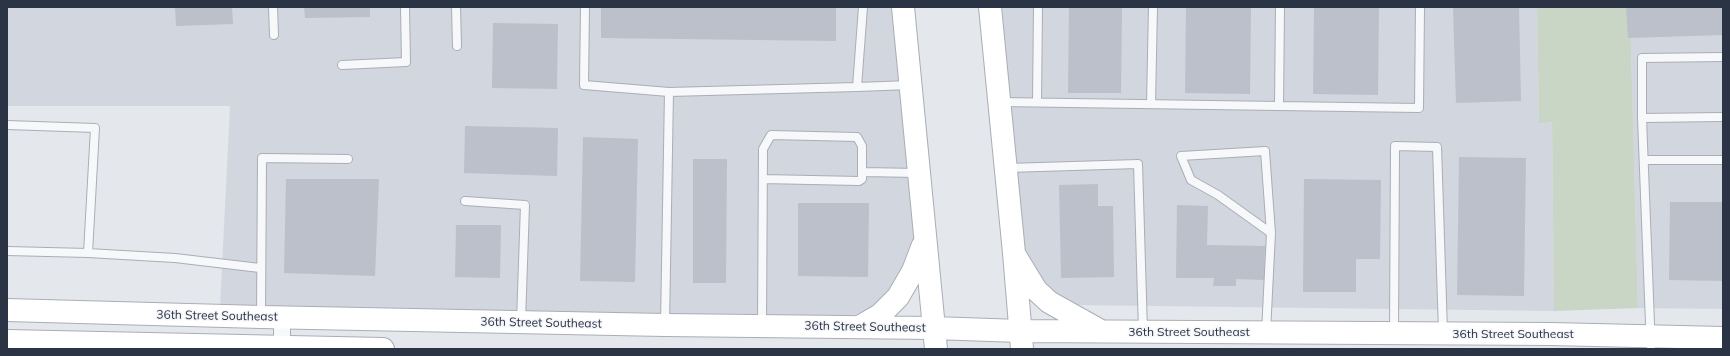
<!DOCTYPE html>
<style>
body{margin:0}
#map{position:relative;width:1730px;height:356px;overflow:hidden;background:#e4e7ec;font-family:Mulish,sans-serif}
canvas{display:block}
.frame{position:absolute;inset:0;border:8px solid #2b3445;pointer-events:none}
</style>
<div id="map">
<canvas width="1730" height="356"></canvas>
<div class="frame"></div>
</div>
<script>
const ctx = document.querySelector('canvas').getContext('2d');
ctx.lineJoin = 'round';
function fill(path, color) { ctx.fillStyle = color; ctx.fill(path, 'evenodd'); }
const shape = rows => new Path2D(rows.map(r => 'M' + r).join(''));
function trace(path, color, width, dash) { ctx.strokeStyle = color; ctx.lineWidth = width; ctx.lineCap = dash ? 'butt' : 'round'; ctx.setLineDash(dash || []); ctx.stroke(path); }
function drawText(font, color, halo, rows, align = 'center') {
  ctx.font = font + ' Mulish,sans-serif'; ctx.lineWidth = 3; ctx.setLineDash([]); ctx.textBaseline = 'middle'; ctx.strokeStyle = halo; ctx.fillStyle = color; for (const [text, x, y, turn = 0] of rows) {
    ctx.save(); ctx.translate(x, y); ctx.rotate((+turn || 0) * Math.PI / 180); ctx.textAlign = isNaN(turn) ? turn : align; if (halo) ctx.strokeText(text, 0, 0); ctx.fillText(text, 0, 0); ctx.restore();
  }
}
fill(shape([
 [7,7,894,7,916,243,883,301,848,318,220,307,230,106,7,106],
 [1002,7,1537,7,1539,124,1552,122,1554,311,1073,305,1048,292,1021,249],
 [1630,7,1723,7,1723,309,1638,308]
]), '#d2d6de');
fill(shape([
 [1537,7,1630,7,1638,308,1554,311,1552,122,1539,124]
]), '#c9d6c5');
fill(shape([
 [175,7,232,7,233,24,176,26],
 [304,7,370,7,370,17,305,18],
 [601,7,836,7,836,41,601,38],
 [1069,7,1122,7,1121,93,1068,93],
 [1186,7,1251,7,1250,94,1185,93],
 [1314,7,1379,7,1378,95,1313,94],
 [1453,7,1519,7,1521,101,1456,103],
 [1626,7,1723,7,1723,35,1628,38],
 [493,23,558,24,557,89,492,88],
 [465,126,558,128,557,176,464,173],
 [583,137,638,139,635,282,580,281],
 [1459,157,1526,158,1524,296,1457,295],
 [693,159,727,159,726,283,693,283],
 [286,179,379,179,375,276,284,273],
 [1304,179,1381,180,1380,259,1356,259,1356,292,1303,292],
 [1098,184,1098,206,1113,206,1114,277,1061,278,1059,185],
 [1670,202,1723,202,1723,281,1669,280],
 [798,203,869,203,868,277,798,276],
 [1177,205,1208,206,1207,245,1265,246,1264,280,1236,279,1236,286,1213,286,1214,278,1176,278],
 [456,225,501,225,500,278,455,277]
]), '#bbc0ca');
const lane = shape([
 [273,7,274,35],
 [456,7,457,46],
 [585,7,584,85,669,92,857,87,863,7],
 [342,65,406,62,405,7],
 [857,87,910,85],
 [1000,102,1419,108,1420,7],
 [1037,102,1038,7],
 [1151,104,1153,7],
 [1279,106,1280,7],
 [1642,118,1723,117],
 [7,125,95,128,88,253,175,258,260,268],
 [1644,160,1723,160],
 [1007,168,1138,164,1143,331],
 [863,172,918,173],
 [465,201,525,205,521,321],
 [7,251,88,253],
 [261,316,262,158,348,159],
 [665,325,669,92],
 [762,325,763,149,771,135,857,137,862,146,862,179,859,181,763,179],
 [1266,332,1271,233,1265,151,1181,156,1191,180,1218,195,1271,233],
 [1394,332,1395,146,1437,147,1443,332],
 [1651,349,1642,118,1642,58,1723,57]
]);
const street = shape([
 [282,349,282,317]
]);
const secondary = shape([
 [903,7,936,349],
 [990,7,1014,253,1022,349],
 [1016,257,1036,290,1049,302,1101,331],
 [7,310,261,317,665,325,933,328,1020,331,1551,334,1723,338],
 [859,327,880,315,898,297,913,271,923,245],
 [7,341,383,349]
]);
trace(lane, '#a9aeb7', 10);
trace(street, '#a9aeb7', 18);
trace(secondary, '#a9aeb7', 24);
trace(lane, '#f7f8fa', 8);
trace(street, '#f7f8fa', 16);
trace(secondary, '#fff', 22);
drawText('12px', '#2b3445', '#f4f6f9', [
 ["36th Street Southeast",217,316,1],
 ["36th Street Southeast",541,323,1],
 ["36th Street Southeast",865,327,1],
 ["36th Street Southeast",1189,332],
 ["36th Street Southeast",1513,334]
]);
</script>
